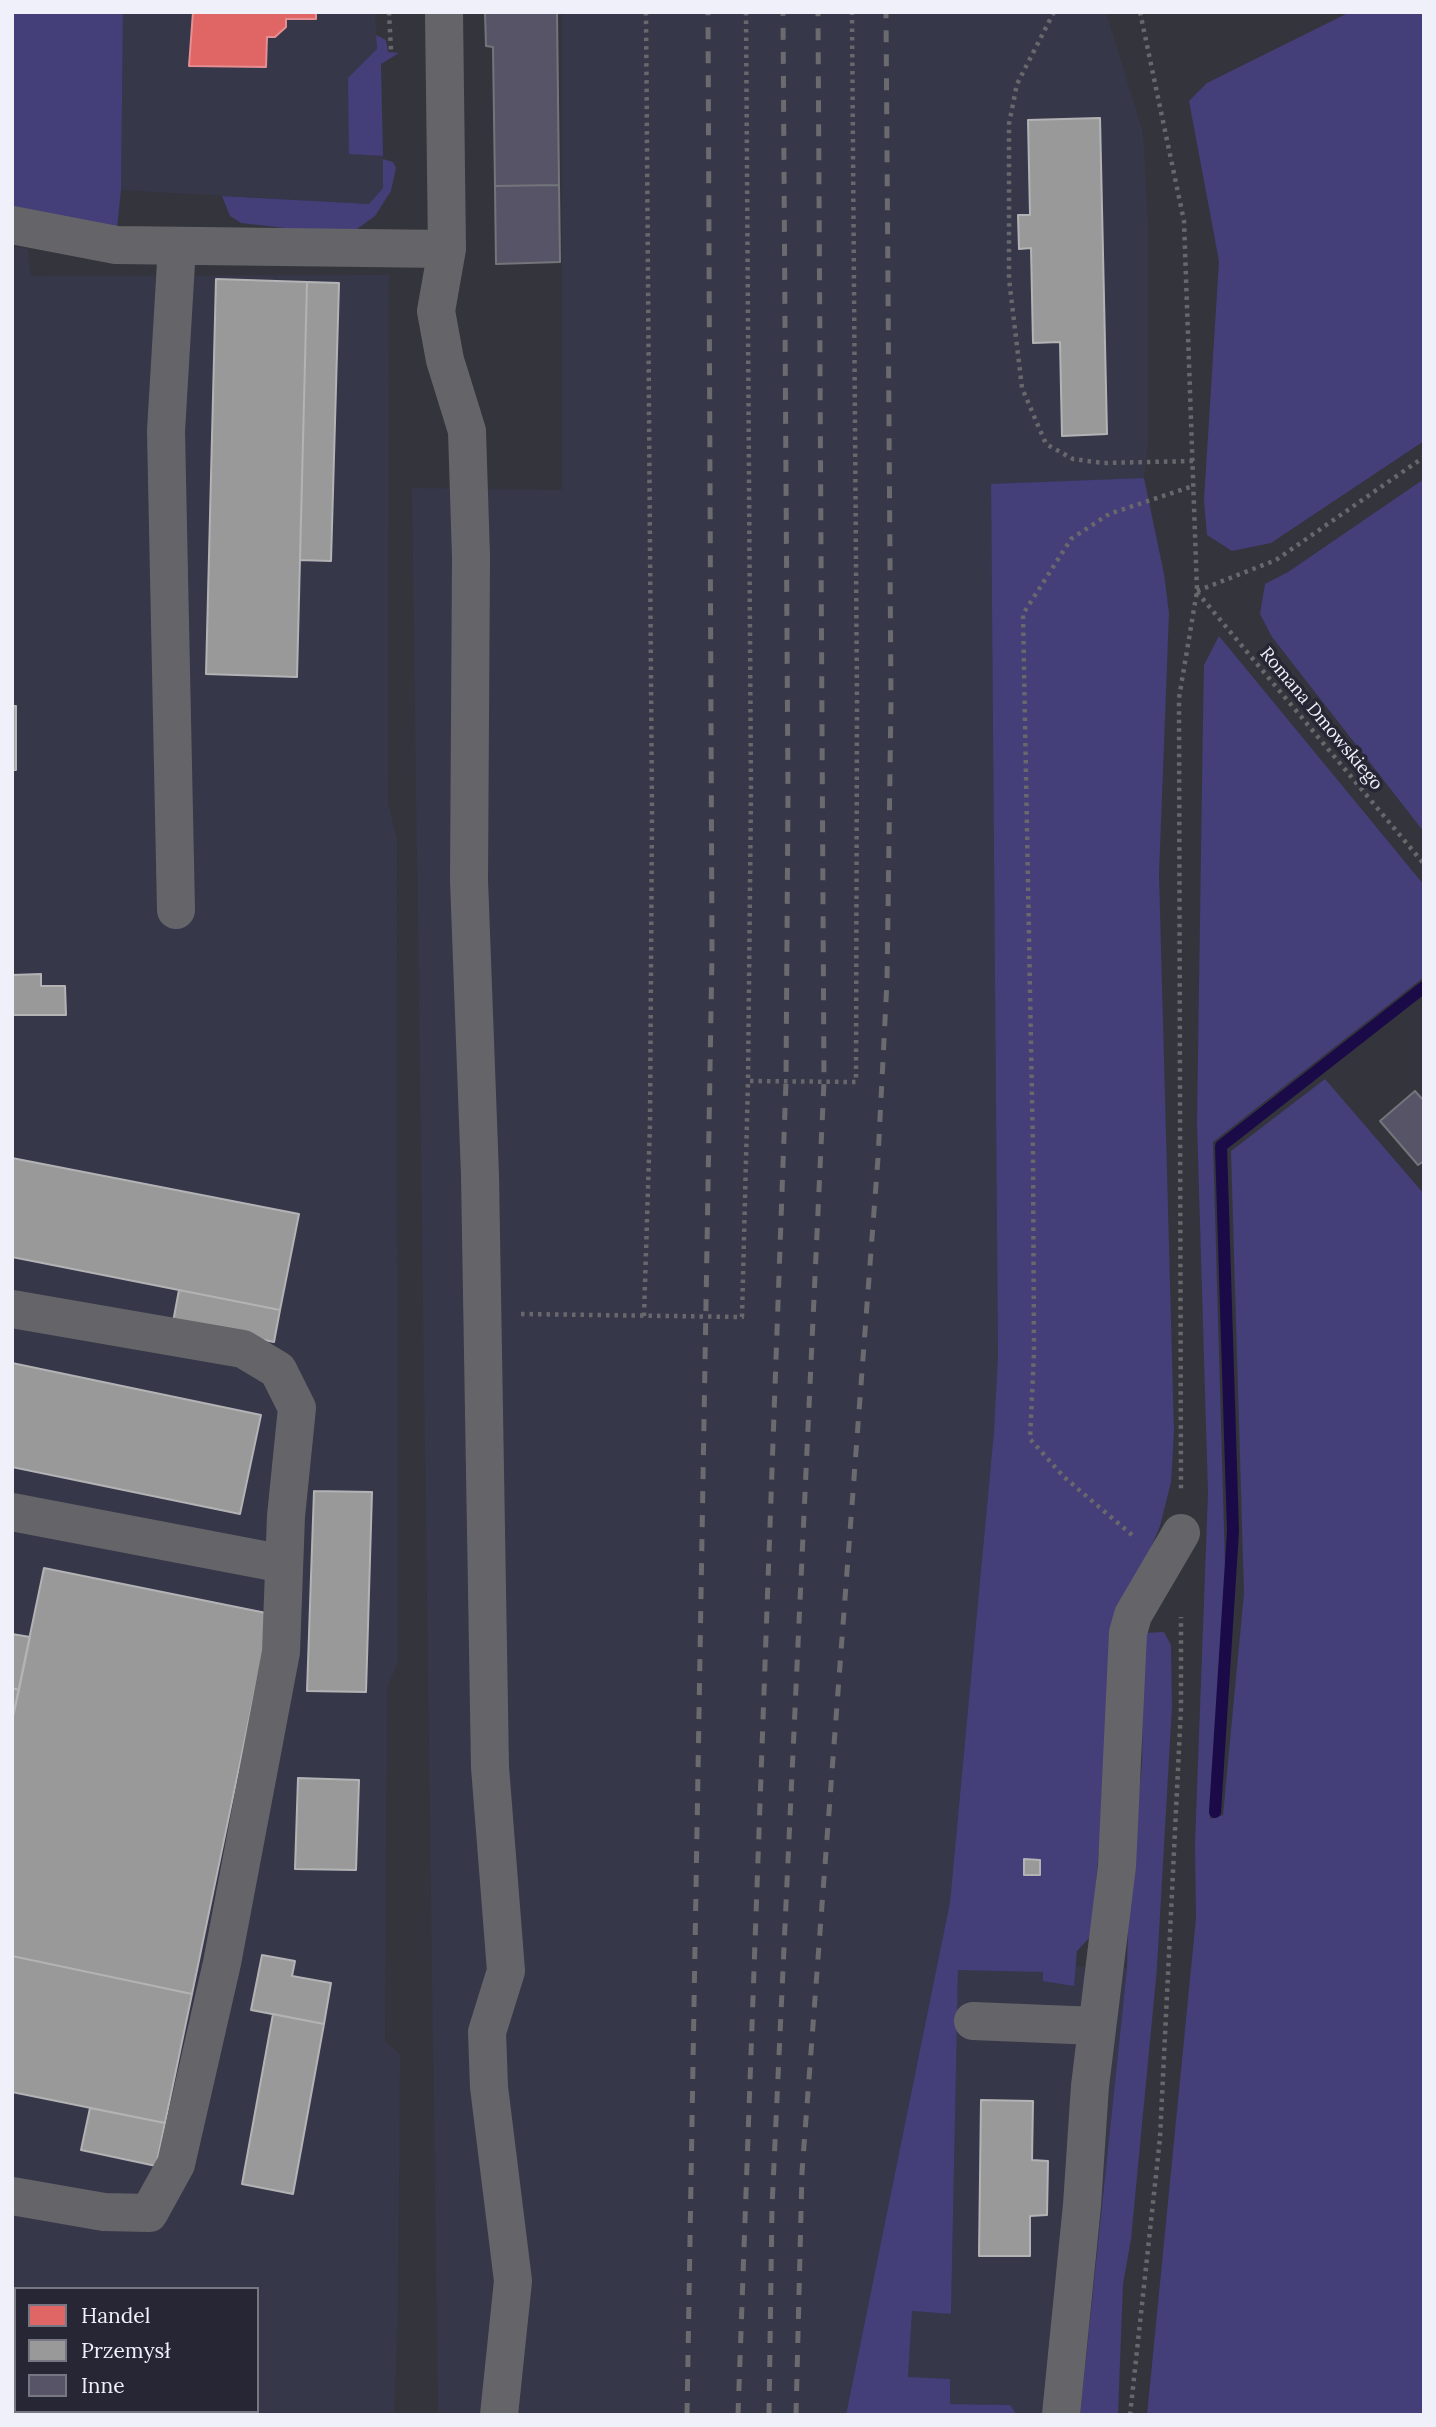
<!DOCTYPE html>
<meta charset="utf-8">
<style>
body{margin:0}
#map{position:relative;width:1436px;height:2427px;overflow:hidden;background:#34343c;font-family:Lora,serif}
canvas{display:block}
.frame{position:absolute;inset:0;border:14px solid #f0f0fa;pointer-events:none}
.legend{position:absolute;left:14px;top:2287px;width:245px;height:126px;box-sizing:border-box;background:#262634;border:2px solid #777783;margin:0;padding:9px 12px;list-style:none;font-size:21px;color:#f0f0fa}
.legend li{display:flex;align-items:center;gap:14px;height:35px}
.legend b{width:35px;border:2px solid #777783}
</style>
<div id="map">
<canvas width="1436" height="2427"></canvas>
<div class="frame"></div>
<ul class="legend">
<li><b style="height:19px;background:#e06666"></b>Handel</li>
<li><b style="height:19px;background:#999"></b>Przemysł</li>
<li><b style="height:19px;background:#565466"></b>Inne</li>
</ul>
</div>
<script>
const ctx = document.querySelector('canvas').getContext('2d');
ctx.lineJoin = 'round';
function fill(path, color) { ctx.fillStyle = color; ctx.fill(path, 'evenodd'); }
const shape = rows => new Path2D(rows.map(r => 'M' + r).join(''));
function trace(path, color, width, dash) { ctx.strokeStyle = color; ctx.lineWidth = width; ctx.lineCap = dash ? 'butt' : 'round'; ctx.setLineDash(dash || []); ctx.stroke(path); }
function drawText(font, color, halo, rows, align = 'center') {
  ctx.font = font + ' Lora,serif'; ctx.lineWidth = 7; ctx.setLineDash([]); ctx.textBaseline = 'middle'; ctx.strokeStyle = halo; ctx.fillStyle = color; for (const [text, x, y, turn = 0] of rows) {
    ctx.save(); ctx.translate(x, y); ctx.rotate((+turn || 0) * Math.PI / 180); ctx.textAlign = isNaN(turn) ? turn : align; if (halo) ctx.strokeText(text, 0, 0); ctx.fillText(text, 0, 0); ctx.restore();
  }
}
fill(shape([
 [123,12,375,12,377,49,349,154,383,156,383,188,369,204,121,190],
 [562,12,1106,12,1143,133,1148,223,1148,443,1144,478,991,485,998,1356,994,1431,950,1902,846,2415,438,2415,412,488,562,490],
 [12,246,28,249,31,276,389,275,388,802,397,840,398,1662,387,1688,385,2041,400,2054,398,2311,394,2415,12,2415],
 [16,2289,257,2289,257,2411,16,2411],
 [958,1963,1127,1968,1080,2415,1017,2415,1009,2405,949,2404,908,2377,912,2311,951,2314]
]), '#37374a');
fill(shape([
 [12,12,123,12,121,190,117,228,12,213],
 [1350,12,1424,12,1424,441,1271,543,1232,551,1207,535,1204,500,1219,261,1189,101,1207,83],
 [376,35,386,40,388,52,399,53,381,64,383,156,349,154,348,78,377,49],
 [383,159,393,162,396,168,391,191,375,216,357,229,302,230,241,223,230,216,222,196,369,204,383,188],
 [1144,478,1164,574,1169,613,1159,874,1174,1432,1171,1482,1160,1526,1111,1643,1107,1763,1091,1936,1077,1951,1074,1986,1043,1981,1043,1972,958,1970,951,2314,912,2311,908,2377,950,2379,950,2404,1010,2405,1017,2415,846,2415,950,1902,994,1431,998,1356,991,484],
 [1424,479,1424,832,1272,637,1260,614,1265,584,1288,572],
 [1219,636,1424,885,1424,977,1213,1142,1227,1636,1210,1819,1223,1815,1244,1593,1231,1151,1325,1079,1424,1194,1424,2415,1147,2415,1196,1918,1195,1843,1208,1493,1197,1123,1203,717,1204,665],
 [1164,1632,1171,1645,1172,1706,1157,1968,1131,2239,1123,2284,1118,2415,1080,2415,1127,1968,1129,1891,1142,1764,1144,1633]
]), '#443e79');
const shops = shape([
 [193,12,316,12,316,19,286,19,286,27,275,37,267,37,266,67,189,66,193,12]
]);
fill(shops, '#e06666');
trace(shops, '#e58f92', 2);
const industry = shape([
 [1100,118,1107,434,1062,436,1060,342,1033,343,1031,248,1019,249,1018,215,1030,215,1028,120,1100,118],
 [216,279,307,282,297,677,206,674,216,279],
 [307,282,339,283,331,561,300,560,307,282],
 [12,706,16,706,16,770,12,770,12,706],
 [41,974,41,986,65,986,66,1015,12,1015,12,975,41,974],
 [12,1158,299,1214,280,1310,12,1257,12,1158],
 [179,1290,280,1310,274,1342,173,1322,179,1290],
 [12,1363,261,1415,240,1514,12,1467,12,1363],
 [314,1491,372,1492,366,1692,307,1691,314,1491],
 [44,1568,271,1614,192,1994,12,1956,12,1721,44,1568],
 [12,1634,30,1637,19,1690,12,1688,12,1634],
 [12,1688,19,1690,12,1721,12,1688],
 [298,1778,359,1780,356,1870,295,1869,298,1778],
 [1024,1859,1040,1860,1040,1875,1024,1875,1024,1859],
 [262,1955,295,1961,292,1976,331,1983,324,2024,251,2010,262,1955],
 [12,1956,192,1994,165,2123,12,2092,12,1956],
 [273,2014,324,2024,293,2194,242,2184,273,2014],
 [981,2100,1033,2101,1032,2160,1048,2161,1047,2215,1030,2216,1030,2256,979,2256,981,2100],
 [90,2108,165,2123,156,2166,81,2150,90,2108]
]);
fill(industry, '#999');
trace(industry, '#b3b3b6', 2);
trace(shape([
 [1215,1812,1233,1531,1221,1146,1424,987]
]), '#1b0a48', 12);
const building = shape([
 [485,12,557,12,559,185,495,186,493,47,486,46,485,12],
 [559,185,560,262,496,264,495,186,559,185],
 [1415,1091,1424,1101,1424,1161,1418,1165,1380,1121,1415,1091]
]);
fill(building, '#565466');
trace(building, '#74747b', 2);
trace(shape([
 [389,12,391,50],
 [746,12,751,792,748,1081,856,1082,857,701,852,12],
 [1054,12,1017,84,1009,124,1009,279,1022,388,1046,444,1073,459,1103,463,1193,461],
 [1140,12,1184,221,1197,591,1179,698,1181,1493],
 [1197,591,1276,560,1424,457],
 [1197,592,1424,864],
 [521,1314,742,1317,748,1081],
 [644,1316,650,1124,652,813,646,12],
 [1132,1535,1064,1477,1030,1439,1034,1353,1033,1152,1023,614,1071,539,1109,514,1193,486],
 [1130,2415,1160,2138,1181,1708,1181,1617]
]), '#68686c', 4.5, [3.5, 5]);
trace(shape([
 [444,12,447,249,436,311,445,360,467,431,471,557,469,880,480,1175,490,1767,506,1971,487,2032,489,2087,513,2281,499,2415],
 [12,225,116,245,447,249],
 [176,910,166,431,177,246],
 [12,1309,243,1349,278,1370,297,1408,286,1516,281,1652,222,1963,176,2164,149,2213,104,2212,12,2196],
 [12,1512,284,1564],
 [973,2021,1097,2026],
 [1061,2415,1082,2205,1090,2086,1117,1866,1128,1633,1133,1615,1181,1533]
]), '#656569', 38);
trace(shape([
 [687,2415,712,953,708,12],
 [738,2415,786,1081,788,792,783,12],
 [769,2415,772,2207,824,1082,818,12],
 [796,2415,802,2172,878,1158,887,981,891,700,886,12]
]), '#6a6a6f', 5, [12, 12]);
drawText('18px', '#f0f0fa', '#262634', [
 ["Romana Dmowskiego",1321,719,50]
]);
</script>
